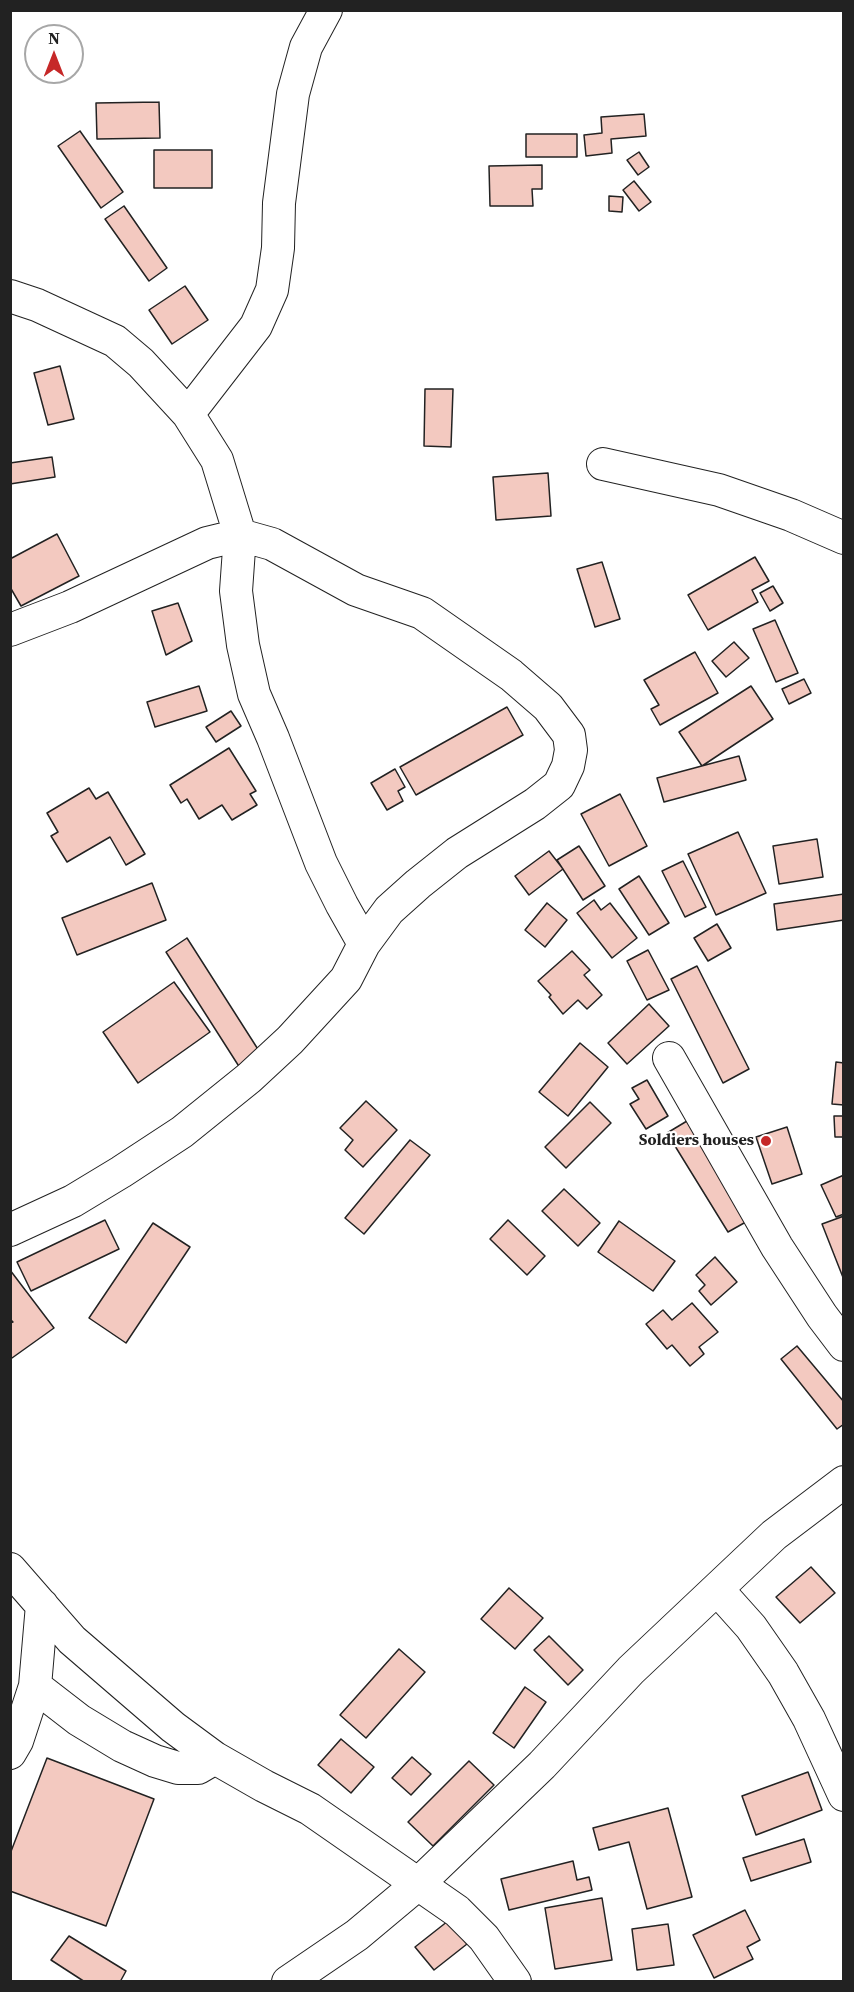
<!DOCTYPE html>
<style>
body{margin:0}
#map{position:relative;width:854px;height:1992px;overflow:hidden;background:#fff;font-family:"Source Serif 4",serif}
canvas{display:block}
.frame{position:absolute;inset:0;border:12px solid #222;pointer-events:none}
.north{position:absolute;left:24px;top:24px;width:60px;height:60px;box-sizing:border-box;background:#fff;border:2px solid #a7a7a7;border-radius:50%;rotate:0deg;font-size:16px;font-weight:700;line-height:24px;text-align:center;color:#222}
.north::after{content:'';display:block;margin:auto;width:21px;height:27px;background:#c62828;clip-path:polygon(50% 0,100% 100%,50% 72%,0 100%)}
</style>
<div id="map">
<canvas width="854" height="1992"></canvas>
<div class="frame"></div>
<div class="north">N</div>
</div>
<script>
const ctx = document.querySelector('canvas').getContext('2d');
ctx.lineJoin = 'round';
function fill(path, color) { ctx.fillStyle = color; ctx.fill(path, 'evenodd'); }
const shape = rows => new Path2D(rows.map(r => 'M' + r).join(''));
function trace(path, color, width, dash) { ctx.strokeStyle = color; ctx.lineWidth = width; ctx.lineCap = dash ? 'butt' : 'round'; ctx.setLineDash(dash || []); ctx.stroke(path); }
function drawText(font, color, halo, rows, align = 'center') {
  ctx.font = font + ' "Source Serif 4",serif'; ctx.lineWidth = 4.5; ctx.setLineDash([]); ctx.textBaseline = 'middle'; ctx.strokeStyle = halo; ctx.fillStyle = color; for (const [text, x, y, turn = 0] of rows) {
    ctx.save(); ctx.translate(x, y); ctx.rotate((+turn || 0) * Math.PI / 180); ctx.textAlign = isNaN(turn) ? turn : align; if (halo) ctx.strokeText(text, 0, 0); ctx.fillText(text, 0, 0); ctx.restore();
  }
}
const building = shape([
 [159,102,160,138,97,139,96,103,159,102],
 [644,114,646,136,611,139,612,153,586,156,584,135,602,133,601,117,644,114],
 [80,131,123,192,101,208,58,146,80,131],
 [526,134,577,134,577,157,526,157,526,134],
 [154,150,212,150,212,188,154,188,154,150],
 [639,152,649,167,638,175,627,160,639,152],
 [542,165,542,189,532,189,533,206,490,206,489,166,542,165],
 [634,181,651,202,639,211,623,190,634,181],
 [609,196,623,197,622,212,609,211,609,196],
 [124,206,167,268,149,281,105,219,124,206],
 [185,286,208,320,172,344,149,310,185,286],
 [60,366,74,419,48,425,34,373,60,366],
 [425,389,453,389,451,447,424,446,425,389],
 [52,457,55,477,10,484,10,463,52,457],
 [548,473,551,516,496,520,493,477,548,473],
 [57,534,79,576,21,606,10,587,10,559,57,534],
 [755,557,769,581,752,590,758,602,708,630,688,595,755,557],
 [602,562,620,619,595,627,577,569,602,562],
 [773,586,783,603,770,611,760,593,773,586],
 [178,603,192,641,166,655,152,611,178,603],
 [775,620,798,673,776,682,753,629,775,620],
 [734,642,749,658,726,677,712,661,734,642],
 [695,652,718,693,660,725,651,709,659,705,644,680,695,652],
 [804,679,811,693,789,704,782,689,804,679],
 [199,686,207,711,155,727,147,702,199,686],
 [751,686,773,719,702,766,679,732,751,686],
 [507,707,523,735,416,795,400,767,507,707],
 [231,711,241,726,216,742,206,727,231,711],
 [229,748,256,791,250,794,257,805,232,820,222,805,199,819,187,799,181,803,170,785,229,748],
 [739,756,746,780,664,802,657,778,739,756],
 [395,769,405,787,398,791,403,801,387,810,371,783,395,769],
 [89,788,96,799,108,792,145,854,126,865,110,837,67,862,51,836,58,832,47,813,89,788],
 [620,794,647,846,609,866,581,814,620,794],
 [738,832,766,893,716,915,688,854,738,832],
 [817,839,823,877,779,884,773,846,817,839],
 [579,846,605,886,583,900,557,860,579,846],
 [549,851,563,869,529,895,515,876,549,851],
 [683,861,706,907,685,917,662,871,683,861],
 [639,876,669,923,649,935,619,889,639,876],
 [152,883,166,920,77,955,62,918,152,883],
 [844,894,844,920,777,930,774,904,844,894],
 [594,900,601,910,610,903,637,938,612,958,577,913,594,900],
 [547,903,567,920,545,947,525,930,547,903],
 [717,924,731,948,708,961,694,938,717,924],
 [187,938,261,1054,240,1068,166,952,187,938],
 [648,950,669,990,647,1000,627,961,648,950],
 [572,951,590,970,584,975,602,995,587,1009,578,1000,563,1014,549,997,551,995,538,981,572,951],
 [697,966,749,1069,723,1083,671,979,697,966],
 [174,982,210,1032,138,1083,103,1032,174,982],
 [649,1004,669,1026,627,1064,608,1043,649,1004],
 [580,1043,608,1067,568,1116,539,1092,580,1043],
 [836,1062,844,1063,844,1105,832,1104,836,1062],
 [647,1080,668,1116,646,1129,630,1104,639,1099,632,1088,647,1080],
 [366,1101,397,1130,363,1167,345,1150,353,1140,340,1128,366,1101],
 [590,1102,611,1123,566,1168,545,1147,590,1102],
 [834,1116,844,1116,844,1137,835,1137,834,1116],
 [692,1118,753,1218,728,1232,667,1133,692,1118],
 [787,1127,802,1174,772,1184,756,1137,787,1127],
 [410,1140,430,1155,364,1234,345,1218,410,1140],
 [844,1175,844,1214,836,1217,821,1185,844,1175],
 [564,1189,600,1223,578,1246,542,1211,564,1189],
 [844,1216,844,1280,822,1224,844,1216],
 [105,1220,119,1249,31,1291,17,1262,105,1220],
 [508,1220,545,1256,527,1275,490,1239,508,1220],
 [619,1221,675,1261,653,1291,598,1252,619,1221],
 [153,1223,190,1247,126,1343,89,1318,153,1223],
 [715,1257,737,1282,711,1305,699,1291,705,1285,696,1275,715,1257],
 [10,1270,54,1328,12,1358,10,1356,10,1323,13,1322,10,1319,10,1270],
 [692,1303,718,1332,699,1347,704,1354,690,1366,672,1345,667,1349,646,1324,663,1310,672,1320,692,1303],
 [797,1346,844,1402,844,1424,837,1429,781,1359,797,1346],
 [811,1567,835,1593,800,1623,776,1597,811,1567],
 [509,1588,543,1618,515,1649,481,1619,509,1588],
 [549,1636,583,1670,568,1685,534,1650,549,1636],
 [399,1649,425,1672,366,1738,340,1715,399,1649],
 [525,1687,546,1702,514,1748,493,1733,525,1687],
 [341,1739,374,1767,351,1793,318,1765,341,1739],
 [412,1757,431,1774,411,1795,392,1778,412,1757],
 [47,1758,154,1799,106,1926,10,1891,10,1854,47,1758],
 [469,1761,494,1785,433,1846,408,1822,469,1761],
 [808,1772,822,1810,756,1835,742,1796,808,1772],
 [668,1808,692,1897,647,1909,629,1842,599,1850,593,1828,668,1808],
 [804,1839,811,1862,751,1881,743,1858,804,1839],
 [573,1861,577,1880,589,1877,592,1890,509,1910,501,1879,573,1861],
 [602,1898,612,1960,555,1969,545,1908,602,1898],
 [745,1910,760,1940,747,1947,753,1959,714,1978,693,1935,745,1910],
 [448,1921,467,1944,434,1970,415,1947,448,1921],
 [668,1924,674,1965,637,1970,632,1929,668,1924],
 [69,1936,126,1971,120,1982,85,1982,51,1960,69,1936]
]);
fill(building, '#f3c9c0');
trace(building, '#222', 1.5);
const street = shape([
 [10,296,37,305,115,341,141,363,188,414,217,460,240,535,236,591,243,645,254,694,273,738,321,863,342,905,364,944],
 [188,414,256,326,272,290,278,248,279,203,293,94,306,47,326,10],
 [603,464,719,490,791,515,844,538],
 [10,630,70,607,207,543,240,535,272,544,356,590,422,613,511,675,548,707,569,735,571,750,568,766,559,785,535,804,457,853,418,884,389,910,364,944,346,979,290,1040,249,1078,182,1132,121,1172,73,1201,10,1230],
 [669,1058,777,1247,822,1316,844,1345],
 [10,1569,72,1640,173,1727,215,1758,264,1786,310,1809,457,1911,484,1938,515,1982],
 [717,1589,751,1627,783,1673,809,1719,844,1795],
 [35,1686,79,1720,122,1746,155,1761,178,1768,198,1768,215,1758],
 [10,1753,17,1741,35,1686,42,1605],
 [288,1982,357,1935,418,1884,542,1765,631,1670,774,1535,844,1482]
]);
trace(street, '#222', 34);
trace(street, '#fff', 32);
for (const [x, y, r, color] of [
 [766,1141,6,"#c62828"]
]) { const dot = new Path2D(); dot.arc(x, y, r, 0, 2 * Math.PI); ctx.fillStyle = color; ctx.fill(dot); trace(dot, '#fff', 2); }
drawText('bold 16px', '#222', '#fff', [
 ["Soldiers houses",754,1141]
], 'right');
</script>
